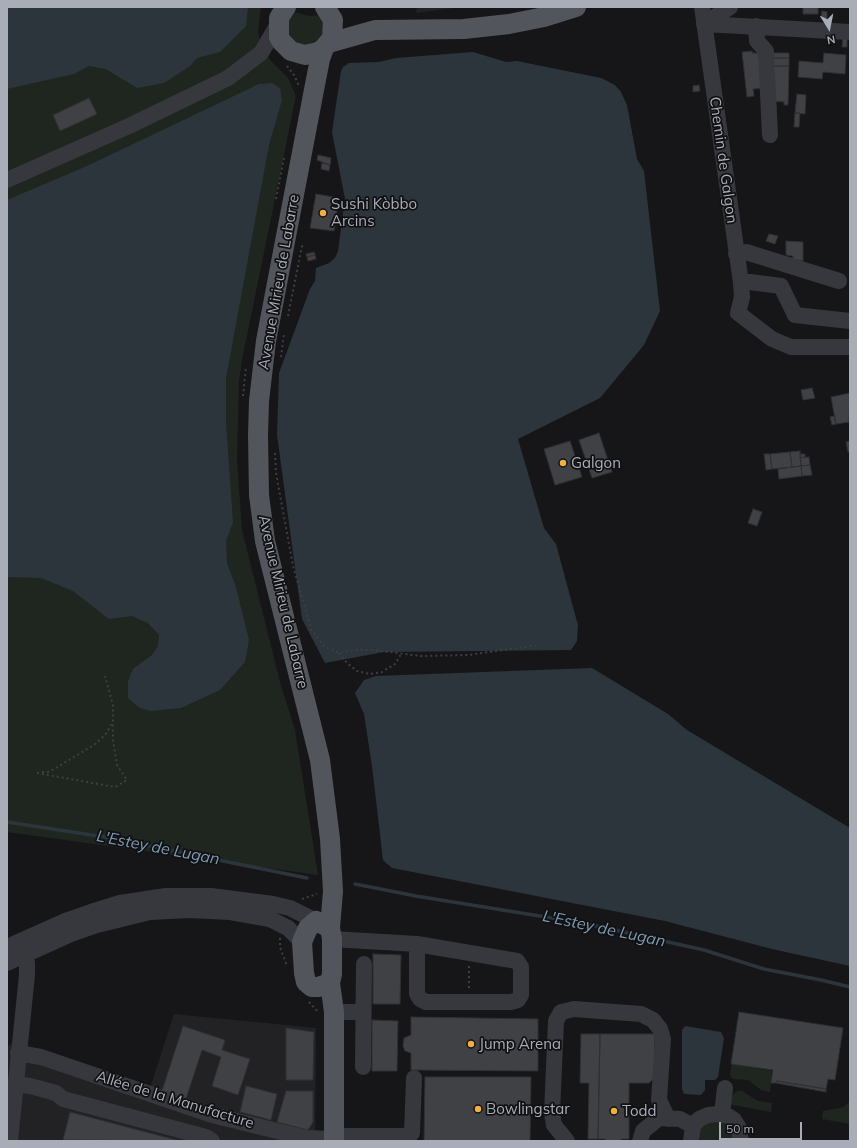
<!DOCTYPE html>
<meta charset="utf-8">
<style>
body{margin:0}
#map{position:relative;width:857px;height:1148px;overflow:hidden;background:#161618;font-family:Mulish,sans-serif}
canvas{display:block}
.frame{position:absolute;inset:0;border:8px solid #a8adb8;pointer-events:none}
.north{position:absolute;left:809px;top:8px;width:40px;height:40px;-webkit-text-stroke:3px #111113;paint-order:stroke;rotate:170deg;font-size:11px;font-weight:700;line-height:16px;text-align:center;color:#a8adb8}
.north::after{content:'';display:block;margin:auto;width:14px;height:18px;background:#a8adb8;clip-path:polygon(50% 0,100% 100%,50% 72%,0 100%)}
.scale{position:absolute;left:719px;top:1122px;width:83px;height:18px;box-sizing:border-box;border:2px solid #a8adb8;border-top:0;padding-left:5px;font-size:12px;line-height:14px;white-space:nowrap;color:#a8adb8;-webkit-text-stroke:3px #111113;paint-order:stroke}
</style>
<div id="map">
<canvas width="857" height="1148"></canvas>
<div class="frame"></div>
<div class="north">N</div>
<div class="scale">50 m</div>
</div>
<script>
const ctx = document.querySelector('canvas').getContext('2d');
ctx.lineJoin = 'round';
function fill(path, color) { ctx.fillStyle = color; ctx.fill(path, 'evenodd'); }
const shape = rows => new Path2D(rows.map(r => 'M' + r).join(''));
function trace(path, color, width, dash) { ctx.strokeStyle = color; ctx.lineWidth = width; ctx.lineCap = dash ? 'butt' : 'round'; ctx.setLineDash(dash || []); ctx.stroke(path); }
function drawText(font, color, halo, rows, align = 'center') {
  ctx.font = font + ' Mulish,sans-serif'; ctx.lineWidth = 3.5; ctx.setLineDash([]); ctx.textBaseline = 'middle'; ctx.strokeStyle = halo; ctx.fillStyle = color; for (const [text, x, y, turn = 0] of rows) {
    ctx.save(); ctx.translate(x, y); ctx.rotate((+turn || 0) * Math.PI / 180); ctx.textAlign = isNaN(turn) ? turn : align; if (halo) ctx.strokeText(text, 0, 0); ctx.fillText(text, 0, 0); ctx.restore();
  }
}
fill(shape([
 [417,7,461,7,416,13],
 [174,1014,316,1028,315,1141,7,1141,7,1047,13,1042,150,1088]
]), '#222225');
fill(shape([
 [7,7,261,7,258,32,261,46,271,61,288,78,296,96,242,360,239,382,237,459,242,530,280,682,295,730,318,875,7,832],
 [295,12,309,16,320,15,323,22,323,32,318,40,306,45,298,43,292,38,288,31,289,21],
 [732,1064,772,1071,770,1092,761,1090,748,1080,733,1079,730,1075],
 [737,1091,742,1091,758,1101,772,1103,771,1112,728,1104,732,1095],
 [850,1101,850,1124,822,1119,823,1111,844,1107],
 [717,1120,730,1126,736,1138,728,1141,705,1141,699,1139,700,1128,703,1124]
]), '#1e261f');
fill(shape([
 [7,7,248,7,246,26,220,52,197,58,190,66,164,83,137,88,106,69,89,66,74,74,7,89],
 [473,52,506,62,517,61,601,78,615,85,621,92,627,105,637,159,644,171,660,311,644,345,600,398,518,439,544,528,556,544,576,618,578,625,577,641,571,650,384,652,325,663,302,619,277,435,279,373,310,289,315,281,316,268,329,263,335,258,338,251,345,199,332,132,341,71,343,67,349,63,379,62,396,58],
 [272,83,280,88,282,100,269,145,226,378,226,423,233,522,226,541,227,563,236,587,249,640,245,662,220,690,181,708,151,711,140,708,128,698,128,681,133,669,152,655,158,646,159,635,148,623,132,616,109,619,73,591,41,578,7,577,7,200,87,166,259,84],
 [592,668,668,714,687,730,850,828,850,966,772,949,665,921,392,868,386,863,383,860,372,766,364,714,355,693,364,680,376,676],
 [685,1026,721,1032,724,1038,718,1077,715,1080,705,1080,705,1090,701,1095,684,1094,682,1089,682,1030]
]), '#2c353c');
trace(shape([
 [7,822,105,837,307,878],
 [355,884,416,896,583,923,704,950,764,969,821,980,850,987]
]), '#2c353c', 3.5);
const building = shape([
 [803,7,818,7,818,14,803,14,803,7],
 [822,11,827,12,827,19,821,19,822,11],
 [843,37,847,37,847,47,842,47,843,37],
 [752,51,752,53,758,53,764,88,753,89,754,96,747,97,742,52,752,51],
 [773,53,789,53,789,58,773,58,773,53],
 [824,53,846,55,845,74,823,72,822,79,798,77,799,61,823,63,824,53],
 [773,58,789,58,789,66,773,66,773,58],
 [773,66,789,66,788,105,784,105,784,102,772,101,773,66],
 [699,85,700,91,693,92,693,86,699,85],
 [797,94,806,95,805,114,795,113,797,94],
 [89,98,97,114,60,131,53,115,89,98],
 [795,113,800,113,799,127,794,127,795,113],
 [318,155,331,158,330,165,317,160,318,155],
 [322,163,330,165,329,171,321,169,322,163],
 [316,194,339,198,334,231,310,228,316,194],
 [769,234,778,236,775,244,766,241,769,234],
 [786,241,803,242,803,261,793,259,793,256,786,255,786,241],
 [314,252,315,255,307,257,306,254,314,252],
 [315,255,316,259,308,261,307,257,315,255],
 [812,388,815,398,803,400,801,390,812,388],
 [850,393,849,422,836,424,831,397,850,393],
 [834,416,836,424,832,425,830,417,834,416],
 [599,433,612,472,592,478,579,440,599,433],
 [570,441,582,477,555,485,544,449,570,441],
 [850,441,850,452,848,452,846,442,850,441],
 [800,451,801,466,792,467,790,452,800,451],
 [790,452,792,467,772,469,770,454,790,452],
 [764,454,770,454,772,469,766,470,764,454],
 [800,454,805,454,805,457,800,458,800,454],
 [809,457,810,465,801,466,800,458,809,457],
 [810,465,812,475,802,476,801,466,810,465],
 [801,466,802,476,779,479,778,469,801,466],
 [753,509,762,512,757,526,748,523,753,509],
 [373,954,401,955,400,1004,373,1004,373,954],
 [739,1012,843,1028,835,1080,828,1079,826,1089,777,1081,776,1083,771,1083,773,1070,731,1064,739,1012],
 [411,1017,538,1019,538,1071,411,1070,411,1053,405,1051,403,1046,404,1038,411,1035,411,1017],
 [372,1020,398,1021,397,1071,372,1071,372,1020],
 [183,1026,225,1040,222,1050,250,1059,238,1095,212,1086,221,1057,202,1050,186,1099,162,1091,183,1026],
 [286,1028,314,1032,313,1080,286,1080,286,1028],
 [581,1034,600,1034,598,1139,588,1139,589,1083,580,1083,581,1034],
 [600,1034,655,1034,654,1078,649,1083,629,1083,629,1139,621,1139,621,1141,605,1141,605,1139,598,1139,600,1034],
 [425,1077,531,1077,530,1141,424,1141,425,1077],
 [777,1081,826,1089,826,1092,776,1083,777,1081],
 [246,1086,277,1094,271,1120,240,1112,246,1086],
 [286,1091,313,1091,313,1122,308,1130,277,1122,286,1091],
 [70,1112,180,1141,63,1140,70,1112]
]);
fill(building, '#404145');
trace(building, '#303034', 1);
trace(shape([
 [287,66,294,75,299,86],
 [276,199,284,158],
 [288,316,302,246,301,244],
 [281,357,284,334],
 [243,396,246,367],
 [275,453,276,473,293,566,311,629,324,646,339,653,355,650,374,650,421,656,468,655,539,645],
 [339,653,347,663,357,671,369,674,382,672,395,664,401,654],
 [42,772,49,772,94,745,105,735,113,722],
 [37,773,115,787,127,780,117,765,113,740,113,705,105,676],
 [302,899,317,894],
 [280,938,280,947,287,966],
 [469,966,469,989],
 [309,1002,318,1012]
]), '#3d3f44', 2, [2, 3]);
trace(shape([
 [702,7,741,283,742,297,738,313,772,339,791,347,850,347],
 [704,24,850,32],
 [704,24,730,7],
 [756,26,757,41,766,51,770,135],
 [7,180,129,126,228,78,261,53,278,24],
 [736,254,746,252,839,281],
 [741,283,750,282,781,286,795,315,850,321],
 [332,939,417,944],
 [417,944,517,961,521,967,521,995,518,1000,511,1002,426,1002,420,999,417,994,417,944],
 [7,947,65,921,91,912,120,903,166,896,211,896,273,904,290,908,316,921],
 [7,963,71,934,97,925,150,912,190,910,230,912,270,919,288,928,302,942],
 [334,1012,363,1012],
 [18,1053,41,1057,212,1115,306,1138,334,1139],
 [363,1067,364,964],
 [14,1084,30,1086,56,1093,63,1099,206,1137,212,1141],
 [722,1114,725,1088],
 [334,1136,408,1136,412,1133,414,1078],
 [10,1141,27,975,27,963,24,956],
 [567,1141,554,1125,552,1113,556,1021,561,1012,574,1009,641,1014,653,1020,660,1029,663,1039,659,1100,668,1119],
 [640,1141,643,1131,659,1118,680,1119,693,1126],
 [691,1141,693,1126,699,1119,708,1115,718,1114,728,1116,734,1120,739,1128,741,1141]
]), '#37383d', 16);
trace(shape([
 [286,7,279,18,279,37,282,42,291,51,305,55,318,52,324,48,332,38,333,20,325,7],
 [329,43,375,30,464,29,509,24,544,17,576,7],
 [324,48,320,59,313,95,266,341,259,401,258,435,259,495,265,541,320,760,330,839,333,891,330,928,332,939,332,974,330,983,318,987,312,987,306,982,304,973,302,942,308,928,316,921,330,928],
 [330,983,334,1012,334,1141]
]), '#53555c', 20);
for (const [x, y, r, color] of [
 [323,213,4,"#f2b134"],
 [563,463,4,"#f2b134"],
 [471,1044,4,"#f2b134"],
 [478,1109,4,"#f2b134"],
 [614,1111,4,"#f2b134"]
]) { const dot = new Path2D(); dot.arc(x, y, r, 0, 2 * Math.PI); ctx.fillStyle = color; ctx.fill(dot); trace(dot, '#111113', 1.5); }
drawText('15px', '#a8adb8', '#111113', [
 ["Chemin de Galgon",723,160,82],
 ["Avenue Mirieu de Labarre",279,282,-80],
 ["Avenue Mirieu de Labarre",283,602,77],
 ["Allée de la Manufacture",175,1100,17]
]);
drawText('15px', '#a8adb8', '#111113', [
 ["Sushi Kòbbo",331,204],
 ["Arcins",331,221],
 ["Galgon",571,463],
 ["Jump Arena",479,1044],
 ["Bowlingstar",486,1109],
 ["Todd",622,1111]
], 'left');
drawText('italic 16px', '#7f9bb3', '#111113', [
 ["L'Estey de Lugan",158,848,11],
 ["L'Estey de Lugan",604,929,12]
]);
</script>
